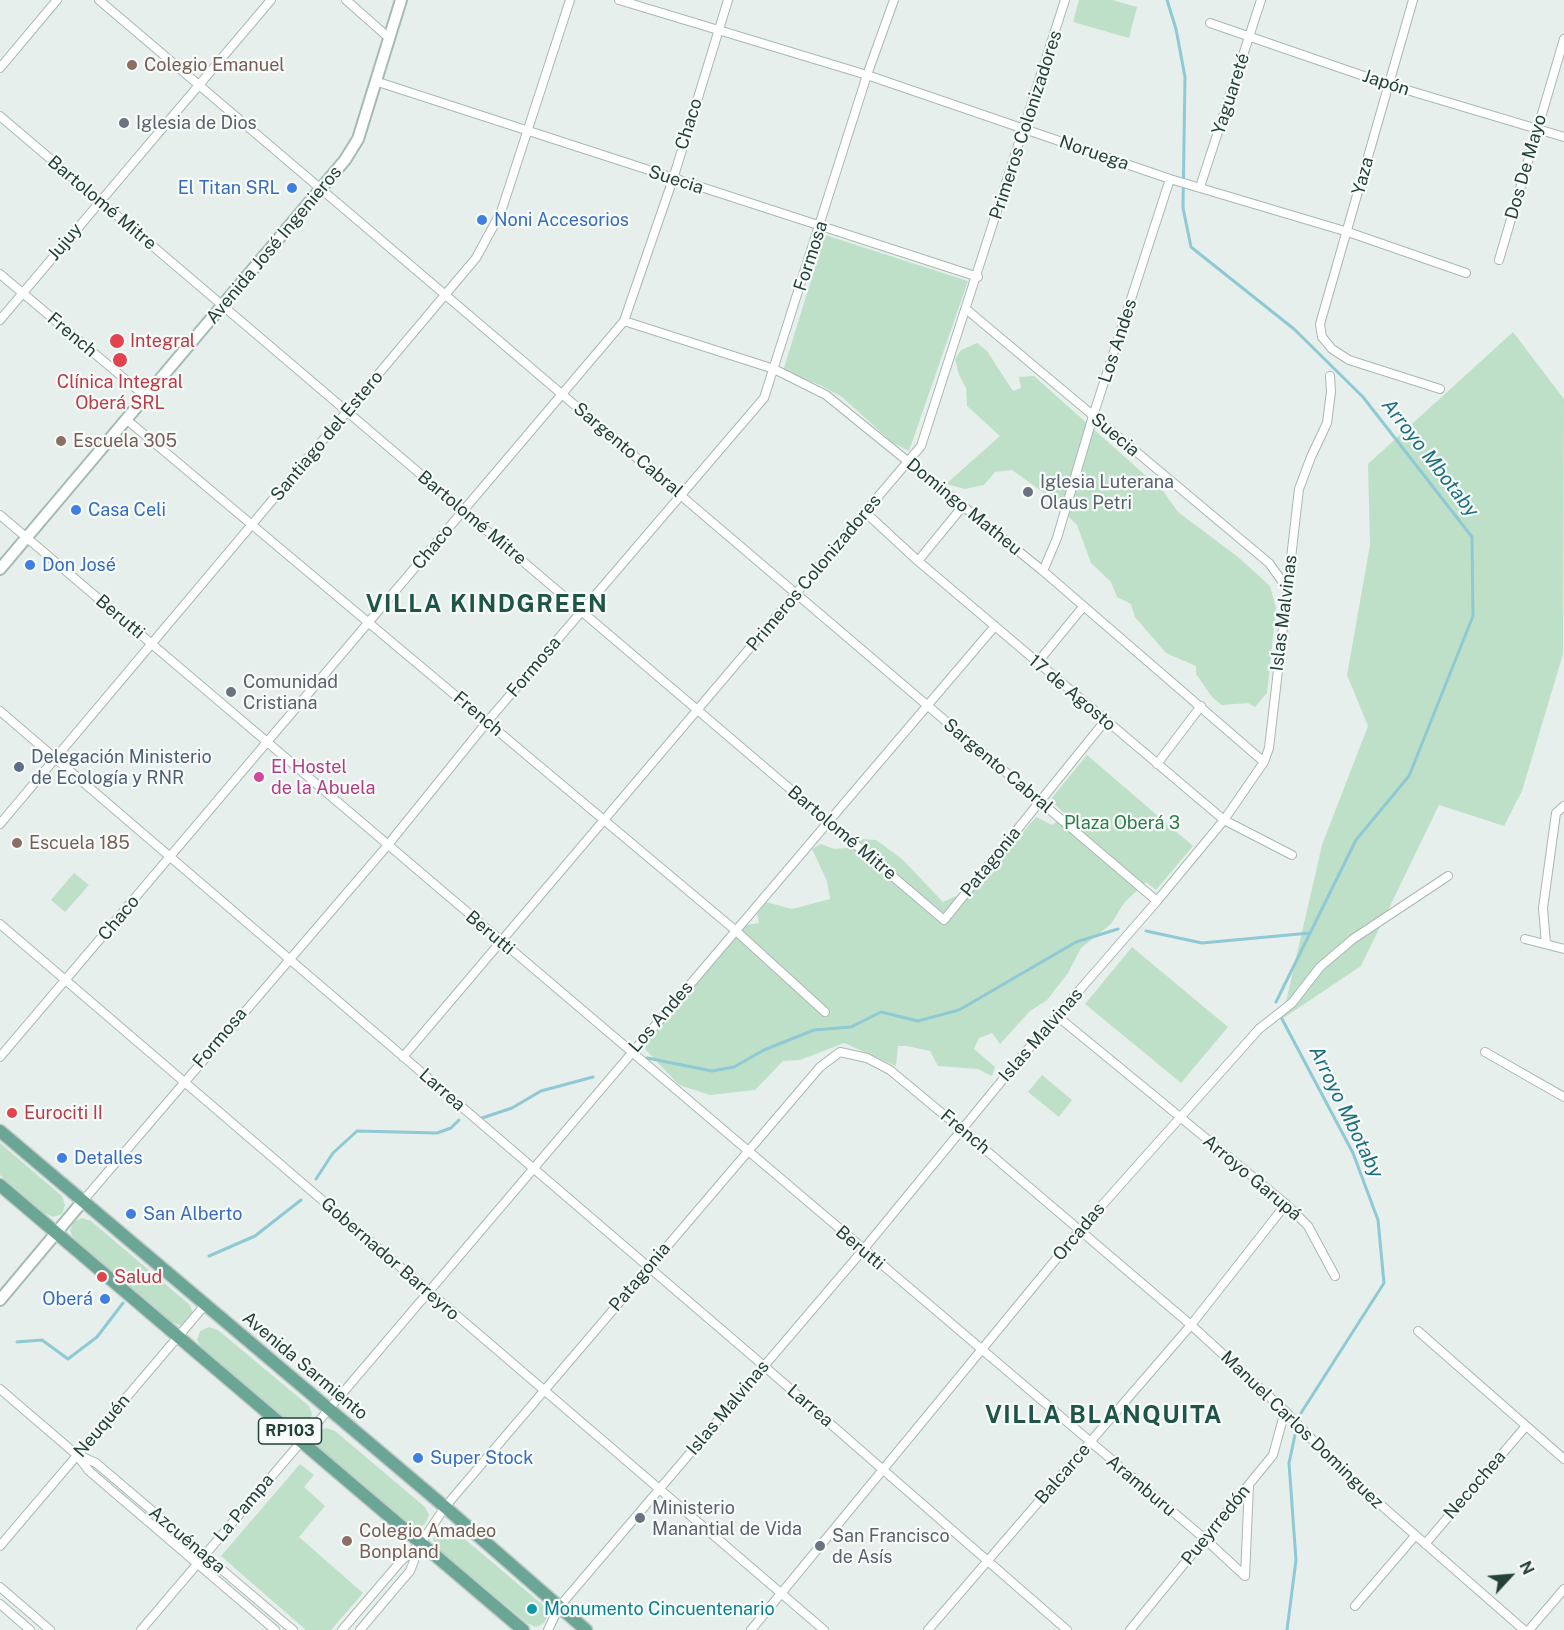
<!DOCTYPE html>
<meta charset="utf-8">
<style>
body{margin:0}
#map{position:relative;width:1564px;height:1630px;overflow:hidden;background:#e6efeb;font-family:"Public Sans",sans-serif}
canvas{display:block}
.north{position:absolute;left:1480px;top:1546px;width:60px;height:60px;-webkit-text-stroke:4px #f7fbf9;paint-order:stroke;rotate:64deg;font-size:16px;font-weight:700;line-height:24px;text-align:center;color:#24423a}
.north::after{content:'';display:block;margin:auto;width:21px;height:27px;background:#24423a;clip-path:polygon(50% 0,100% 100%,50% 72%,0 100%)}
</style>
<div id="map">
<canvas width="1564" height="1630"></canvas>
<div class="north">N</div>
</div>
<script>
const ctx = document.querySelector('canvas').getContext('2d');
ctx.lineJoin = 'round';
function fill(path, color) { ctx.fillStyle = color; ctx.fill(path, 'evenodd'); }
const shape = rows => new Path2D(rows.map(r => 'M' + r).join(''));
function trace(path, color, width, dash) { ctx.strokeStyle = color; ctx.lineWidth = width; ctx.lineCap = dash ? 'butt' : 'round'; ctx.setLineDash(dash || []); ctx.stroke(path); }
function drawText(font, color, halo, rows, align = 'center') {
  ctx.font = font + ' "Public Sans",sans-serif'; ctx.lineWidth = 4.5; ctx.setLineDash([]); ctx.textBaseline = 'middle'; ctx.strokeStyle = halo; ctx.fillStyle = color; for (const [text, x, y, turn = 0] of rows) {
    ctx.save(); ctx.translate(x, y); ctx.rotate((+turn || 0) * Math.PI / 180); ctx.textAlign = isNaN(turn) ? turn : align; if (halo) ctx.strokeText(text, 0, 0); ctx.fillText(text, 0, 0); ctx.restore();
  }
}
fill(shape([
 [1079,0,1112,0,1137,7,1129,38,1073,22],
 [825,235,968,281,909,451,893,443,842,397,820,385,783,371],
 [1513,332,1564,399,1563,654,1522,791,1504,826,1439,805,1361,966,1282,1019,1322,845,1368,726,1347,675,1370,545,1368,464],
 [977,343,987,351,1013,391,1021,388,1019,377,1034,376,1163,491,1178,512,1238,557,1270,586,1276,608,1267,693,1255,707,1248,703,1222,705,1212,697,1196,674,1196,666,1166,653,1135,617,1131,604,1117,597,1111,582,1091,563,1077,525,1047,495,1012,470,995,472,984,485,965,489,946,484,1000,436,967,406,966,388,959,375,955,359,961,350],
 [1087,755,1193,846,1156,890,1146,882,1124,903,1111,924,1081,948,1068,973,1047,1000,1030,1011,1000,1044,992,1033,979,1038,974,1049,995,1067,992,1076,978,1069,938,1066,930,1051,907,1046,898,1046,896,1066,844,1043,800,1060,783,1061,755,1090,710,1095,679,1085,645,1049,651,1033,718,956,746,925,759,923,757,914,766,902,792,909,830,899,827,881,812,849,821,844,834,849,847,848,863,839,876,840,902,859,943,902,976,887,1036,817,1052,825,1066,815,1050,800],
 [74,873,89,885,65,912,51,900],
 [1132,947,1228,1027,1181,1083,1085,1004],
 [1042,1075,1072,1100,1059,1117,1028,1092],
 [0,1143,62,1196,65,1205,62,1214,53,1217,44,1213,0,1175],
 [82,1218,91,1221,190,1305,193,1314,190,1322,181,1326,172,1322,74,1239,70,1231,73,1222],
 [209,1327,218,1330,309,1406,312,1414,309,1423,300,1426,291,1423,202,1349,197,1340,200,1331],
 [326,1428,335,1431,425,1507,429,1515,425,1524,417,1528,408,1524,318,1450,314,1441,317,1432],
 [300,1464,314,1475,304,1487,325,1506,299,1537,363,1593,331,1630,306,1630,221,1556],
 [445,1527,454,1530,544,1606,548,1615,544,1623,536,1627,527,1623,438,1549,433,1540,436,1531]
]), '#bfe0c8');
trace(shape([
 [1167,0,1176,29,1185,77,1183,208,1191,247,1294,329,1363,397,1472,537,1473,616,1409,776,1356,840,1276,1002],
 [1146,931,1202,943,1310,933],
 [1282,1019,1353,1153,1378,1220,1384,1283,1301,1413],
 [647,1058,712,1071,734,1067,764,1050,814,1030,851,1027,881,1012,918,1021,959,1010,1076,942,1118,929],
 [482,1118,512,1108,541,1091,593,1077],
 [316,1179,333,1153,357,1131,437,1133,451,1128,459,1120],
 [209,1256,255,1236,301,1200],
 [17,1342,42,1340,68,1359,97,1337,123,1303],
 [1287,1630,1296,1560,1289,1463,1295,1435]
]), '#8ec9d4', 3);
const street = shape([
 [99,0,1157,901],
 [346,0,388,37],
 [619,0,867,75,1170,179,1348,232,1466,273],
 [1413,0,1320,324,1322,337,1332,349,1349,360,1440,389],
 [1210,23,1387,84,1564,137],
 [0,68,57,0],
 [375,81,978,277],
 [0,116,944,920,1105,721],
 [1200,187,1261,0],
 [1499,260,1564,39],
 [0,274,145,396],
 [966,309,1269,563,1287,588],
 [0,320,271,0],
 [624,321,774,369,826,395,1043,571,1264,762],
 [127,420,735,930,825,1012],
 [865,512,918,561,1224,820,1292,855],
 [0,515,1205,1539,1245,1576],
 [918,561,963,506],
 [1043,571,1057,538,1093,416,1170,179],
 [1037,663,1083,607],
 [0,711,764,1366,1067,1630],
 [1157,764,1201,706],
 [0,824,476,258,501,212,570,0],
 [0,924,824,1630],
 [1525,939,1564,949],
 [1546,944,1543,908,1556,813,1564,806],
 [1057,1016,1286,1204,1308,1226,1335,1276],
 [1485,1052,1564,1097],
 [0,1057,624,321,673,179,728,0],
 [403,1057,921,446,1065,0],
 [82,1202,387,846,487,722,764,398,867,75,894,0],
 [1418,1331,1564,1459],
 [0,1389,77,1455,89,1471,275,1630],
 [78,1455,96,1463,293,1630],
 [1425,1544,1526,1426],
 [0,1546,205,1305],
 [1245,1576,1249,1485],
 [0,1587,50,1630],
 [0,1604,30,1630],
 [1355,1606,1415,1536],
 [141,1630,995,626],
 [342,1630,401,1561,420,1544],
 [360,1630,410,1571,421,1543,445,1507,820,1067,840,1052,867,1058,890,1070,961,1129,1191,1325,1285,1411,1342,1471,1524,1630],
 [548,1630,559,1607,863,1250,1023,1055,1157,901,1224,820,1264,762,1269,748,1299,489,1311,457,1327,423,1331,392,1330,376],
 [751,1630,1080,1230,1259,1029,1292,1003,1320,967,1353,939,1448,876],
 [928,1630,1191,1325,1286,1204],
 [1130,1630,1273,1455,1285,1411],
 [1529,1630,1564,1589]
]);
const secondary = shape([
 [0,569,345,160,358,139,401,0],
 [0,1300,82,1202]
]);
const primary = shape([
 [0,1131,445,1507,586,1630],
 [0,1185,523,1630]
]);
trace(street, '#a8b8b2', 10);
trace(secondary, '#a4bbb3', 14);
trace(primary, '#c2cac8', 15);
trace(street, '#fff', 8);
trace(secondary, '#fff', 10);
trace(primary, '#6aa596', 12);
for (const [x, y, r, color] of [
 [132,65,6,"#8d6e63"],
 [124,123,6,"#6b7280"],
 [292,188,6,"#3f7fe0"],
 [482,220,6,"#3f7fe0"],
 [117,341,8,"#e0444e"],
 [120,360,8,"#e0444e"],
 [61,441,6,"#8d6e63"],
 [1028,492,6,"#6b7280"],
 [76,510,6,"#3f7fe0"],
 [30,565,6,"#3f7fe0"],
 [231,692,6,"#6b7280"],
 [19,767,6,"#5c6f8a"],
 [259,777,6,"#d1479c"],
 [17,843,6,"#8d6e63"],
 [12,1113,6,"#e0444e"],
 [62,1158,6,"#3f7fe0"],
 [131,1214,6,"#3f7fe0"],
 [102,1277,6,"#e0444e"],
 [105,1299,6,"#3f7fe0"],
 [418,1458,6,"#3f7fe0"],
 [640,1518,6,"#6b7280"],
 [347,1541,6,"#8d6e63"],
 [820,1546,6,"#6b7280"],
 [532,1609,6,"#0f9aa8"]
]) { const dot = new Path2D(); dot.arc(x, y, r, 0, 2 * Math.PI); ctx.fillStyle = color; ctx.fill(dot); trace(dot, '#f7fbf9', 2); }
for (const [x, y, w] of [
 [290,1431,63]
]) { const box = new Path2D(); box.roundRect(x - w / 2, y - 13, w, 26, 4.5); ctx.fillStyle = '#f7fbf9'; ctx.fill(box); trace(box, '#24423a', 1.5); }
drawText('bold 16px', '#24423a', null, [
 ["RP103",290,1431]
]);
drawText('18px', '#785e54', '#f7fbf9', [
 ["Colegio Emanuel",144,65],
 ["Escuela 305",73,441],
 ["Escuela 185",29,843],
 ["Colegio Amadeo",359,1531],
 ["Bonpland",359,1552]
], 'left');
drawText('18px', '#24423a', '#f7fbf9', [
 ["Japón",1386,83,18],
 ["Yaguareté",1231,94,-72],
 ["Chaco",689,124,-73],
 ["Primeros Colonizadores",1026,125,-72],
 ["Noruega",1094,153,19],
 ["Dos De Mayo",1526,167,-74],
 ["Yaza",1363,176,-75],
 ["Suecia",676,180,18],
 ["Bartolomé Mitre",102,203,40],
 ["Jujuy",65,242,-50],
 ["Avenida José Ingenieros",274,245,-50],
 ["Formosa",811,256,-72],
 ["French",72,335,40],
 ["Los Andes",1118,341,-72],
 ["Suecia",1115,435,40],
 ["Santiago del Estero",327,436,-50],
 ["Sargento Cabral",628,450,40],
 ["Domingo Matheu",964,507,39],
 ["Bartolomé Mitre",472,518,40],
 ["Chaco",433,547,-50],
 ["Primeros Colonizadores",814,573,-50],
 ["Islas Malvinas",1284,613,-83],
 ["Berutti",120,617,40],
 ["Formosa",534,667,-50],
 ["17 de Agosto",1072,693,40],
 ["French",478,714,40],
 ["Sargento Cabral",998,766,40],
 ["Bartolomé Mitre",842,833,40],
 ["Patagonia",991,862,-51],
 ["Chaco",119,918,-50],
 ["Berutti",490,933,40],
 ["Los Andes",661,1017,-49],
 ["Islas Malvinas",1041,1035,-49],
 ["Formosa",220,1038,-50],
 ["Larrea",442,1090,41],
 ["French",965,1132,40],
 ["Arroyo Garupá",1252,1178,40],
 ["Orcadas",1079,1232,-50],
 ["Berutti",860,1248,40],
 ["Gobernador Barreyro",390,1259,41],
 ["Patagonia",640,1277,-50],
 ["Avenida Sarmiento",305,1366,40],
 ["Larrea",810,1406,41],
 ["Islas Malvinas",728,1408,-50],
 ["Neuquén",102,1426,-50],
 ["Manuel Carlos Dominguez",1302,1430,44],
 ["Balcarce",1063,1474,-49],
 ["Necochea",1475,1485,-49],
 ["Aramburu",1141,1486,40],
 ["La Pampa",244,1508,-50],
 ["Pueyrredón",1216,1525,-51],
 ["Azcuénaga",187,1540,40]
]);
drawText('18px', '#5b616d', '#f7fbf9', [
 ["Iglesia de Dios",136,123],
 ["Iglesia Luterana",1040,482],
 ["Olaus Petri",1040,503],
 ["Comunidad",243,682],
 ["Cristiana",243,703],
 ["Ministerio",652,1508],
 ["Manantial de Vida",652,1529],
 ["San Francisco",832,1536],
 ["de Asís",832,1557]
], 'left');
drawText('18px', '#366cbe', '#f7fbf9', [
 ["El Titan SRL",280,188,"right"],
 ["Noni Accesorios",494,220],
 ["Casa Celi",88,510],
 ["Don José",42,565],
 ["Detalles",74,1158],
 ["San Alberto",143,1214],
 ["Oberá",93,1299,"right"],
 ["Super Stock",430,1458]
], 'left');
drawText('18px', '#be3a42', '#f7fbf9', [
 ["Integral",130,341],
 ["Clínica Integral",120,382,"center"],
 ["Oberá SRL",120,403,"center"],
 ["Eurociti II",24,1113],
 ["Salud",114,1277]
], 'left');
drawText('18px', '#4e5e75', '#f7fbf9', [
 ["Delegación Ministerio",31,757],
 ["de Ecología y RNR",31,778]
], 'left');
drawText('18px', '#b23c85', '#f7fbf9', [
 ["El Hostel",271,767],
 ["de la Abuela",271,788]
], 'left');
drawText('18px', '#2d7a4b', '#f7fbf9', [
 ["Plaza Oberá 3",1122,823]
]);
drawText('18px', '#0d838f', '#f7fbf9', [
 ["Monumento Cincuentenario",544,1609]
], 'left');
drawText('italic 20px', '#1c6f80', '#f7fbf9', [
 ["Arroyo Mbotaby",1430,458,52],
 ["Arroyo Mbotaby",1346,1112,64]
]);
ctx.letterSpacing = '1.5px';
drawText('bold 24px', '#1f5548', '#f7fbf9', [
 ["VILLA KINDGREEN",487,605],
 ["VILLA BLANQUITA",1104,1416]
]);
ctx.letterSpacing = '0px';
</script>
